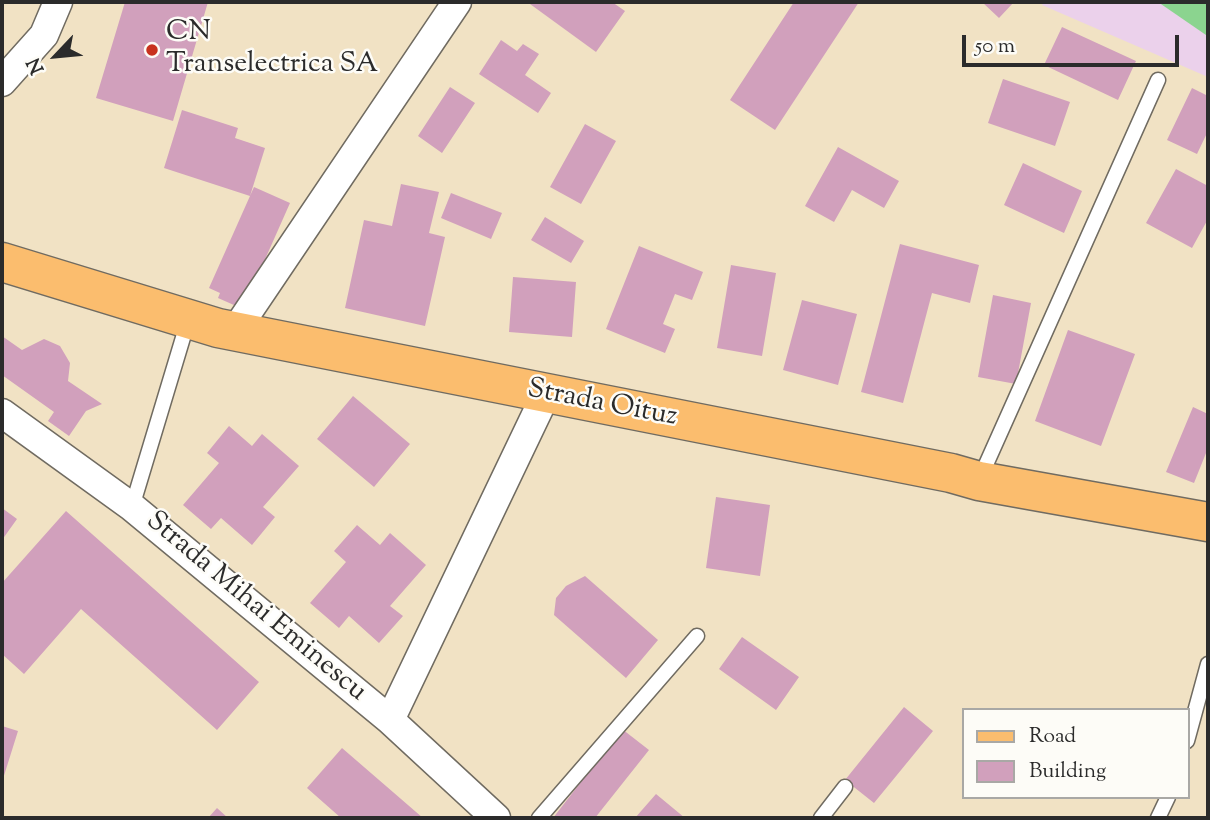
<!DOCTYPE html>
<style>
body{margin:0}
#map{position:relative;width:1210px;height:820px;overflow:hidden;background:#f1e2c4;font-family:"Sorts Mill Goudy",serif}
canvas{display:block}
.frame{position:absolute;inset:0;border:4px solid #2b2b2b;pointer-events:none}
.legend{position:absolute;left:962px;top:708px;width:228px;height:91px;box-sizing:border-box;background:#fdfcf7;border:2px solid #a9a8a5;margin:0;padding:9px 12px;list-style:none;font-size:21px;color:#2b2b2b}
.legend li{display:flex;align-items:center;gap:14px;height:35px}
.legend b{width:35px;border:2px solid #a9a8a5}
.north{position:absolute;left:21px;top:21px;width:70px;height:70px;-webkit-text-stroke:5px #fdfcf7;paint-order:stroke;rotate:244deg;font-size:19px;font-weight:700;line-height:28px;text-align:center;color:#2b2b2b}
.north::after{content:'';display:block;margin:auto;width:24px;height:32px;background:#2b2b2b;clip-path:polygon(50% 0,100% 100%,50% 72%,0 100%)}
.scale{position:absolute;left:962px;top:35px;width:217px;height:32px;box-sizing:border-box;border:4px solid #2b2b2b;border-top:0;padding-left:9px;font-size:21px;line-height:24px;white-space:nowrap;color:#2b2b2b;-webkit-text-stroke:5px #fdfcf7;paint-order:stroke}
</style>
<div id="map">
<canvas width="1210" height="820"></canvas>
<div class="frame"></div>
<ul class="legend">
<li><b style="height:9px;background:#fbbd6e"></b>Road</li>
<li><b style="height:19px;background:#d1a0bc"></b>Building</li>
</ul>
<div class="north">N</div>
<div class="scale">50 m</div>
</div>
<script>
const ctx = document.querySelector('canvas').getContext('2d');
ctx.lineJoin = 'round';
function fill(path, color) { ctx.fillStyle = color; ctx.fill(path, 'evenodd'); }
const shape = rows => new Path2D(rows.map(r => 'M' + r).join(''));
function trace(path, color, width, dash) { ctx.strokeStyle = color; ctx.lineWidth = width; ctx.lineCap = dash ? 'butt' : 'round'; ctx.setLineDash(dash || []); ctx.stroke(path); }
function drawText(font, color, halo, rows, align = 'center') {
  ctx.font = font + ' "Sorts Mill Goudy",serif'; ctx.lineWidth = 5; ctx.setLineDash([]); ctx.textBaseline = 'middle'; ctx.strokeStyle = halo; ctx.fillStyle = color; for (const [text, x, y, turn = 0] of rows) {
    ctx.save(); ctx.translate(x, y); ctx.rotate((+turn || 0) * Math.PI / 180); ctx.textAlign = isNaN(turn) ? turn : align; if (halo) ctx.strokeText(text, 0, 0); ctx.fillText(text, 0, 0); ctx.restore();
  }
}
fill(shape([
 [1044,2,1208,2,1208,77,1042,5]
]), '#ebd1eb');
fill(shape([
 [1158,2,1208,2,1208,32,1206,35]
]), '#8bd48f');
fill(shape([
 [125,2,208,2,173,121,96,98],
 [531,2,612,2,625,11,596,52,530,4],
 [794,2,859,2,775,130,730,100],
 [982,2,1014,2,999,18],
 [1062,27,1136,61,1118,100,1044,65],
 [501,40,517,51,523,44,539,54,525,75,551,93,538,113,479,74],
 [1003,79,1070,102,1055,146,988,123],
 [450,87,475,103,442,153,418,136],
 [1192,88,1208,96,1208,131,1197,154,1167,140],
 [182,110,238,128,235,138,265,148,250,196,164,168],
 [585,124,616,141,581,204,550,187],
 [838,147,899,181,884,208,852,190,834,222,805,206],
 [1023,163,1082,191,1064,233,1004,205],
 [1176,169,1208,186,1208,219,1192,248,1146,223],
 [401,184,439,192,429,233,445,237,425,326,345,308,364,220,392,226],
 [254,187,290,203,243,309,218,298,220,293,209,288],
 [451,193,502,213,491,239,441,218],
 [545,217,584,241,571,263,531,240],
 [900,244,979,265,970,303,932,293,903,403,861,392],
 [639,246,703,272,692,300,675,294,663,324,675,329,665,353,606,329],
 [731,265,776,273,762,356,717,348],
 [513,277,576,282,572,337,509,332],
 [993,295,1031,303,1016,384,978,377],
 [802,300,857,314,838,385,783,370],
 [1068,330,1135,354,1101,446,1035,421],
 [2,336,22,350,44,339,60,346,70,363,68,381,102,404,86,411,69,436,48,421,54,412,2,375],
 [353,396,410,444,374,487,317,439],
 [1193,407,1208,414,1208,448,1194,483,1166,472],
 [229,426,252,446,262,434,299,466,263,507,275,517,252,545,221,518,211,529,183,505,219,463,207,453],
 [716,497,770,505,760,576,706,568],
 [2,508,17,519,2,540],
 [66,511,259,682,217,730,81,609,24,674,2,654,2,583],
 [357,525,380,545,390,533,426,565,390,606,403,616,379,643,349,616,339,628,310,603,346,562,334,551],
 [585,576,658,640,626,678,554,615,556,598,566,586],
 [742,637,799,677,776,710,719,669],
 [904,707,933,731,874,803,845,780],
 [2,726,18,731,2,782],
 [622,729,649,750,595,818,553,818],
 [342,748,423,818,341,818,307,788],
 [656,794,685,818,635,818],
 [217,808,228,818,208,818]
]), '#d1a0bc');
const service = shape([
 [980,478,1158,80],
 [132,507,188,321],
 [1187,741,1208,664],
 [539,818,697,636],
 [821,818,845,787],
 [1158,818,1168,797]
]);
const minor = shape([
 [2,82,44,35,58,2],
 [235,331,457,2],
 [2,413,132,507,390,720,496,818],
 [390,720,546,394]
]);
const primary = shape([
 [2,262,218,328,951,473,979,481,1208,522]
]);
trace(service, '#706b61', 17);
trace(minor, '#706b61', 31);
trace(primary, '#706b61', 41);
trace(service, '#fff', 14);
trace(minor, '#fff', 28);
trace(primary, '#fbbd6e', 38);
for (const [x, y, r, color] of [
 [152,50,7,"#c8321e"]
]) { const dot = new Path2D(); dot.arc(x, y, r, 0, 2 * Math.PI); ctx.fillStyle = color; ctx.fill(dot); trace(dot, '#fdfcf7', 2.5); }
drawText('28px', '#2b2b2b', '#fdfcf7', [
 ["CN",166,34],
 ["Transelectrica SA",166,66]
], 'left');
drawText('28px', '#2b2b2b', '#fdfcf7', [
 ["Strada Oituz",602,405,11],
 ["Strada Mihai Eminescu",255,608,40]
]);
</script>
